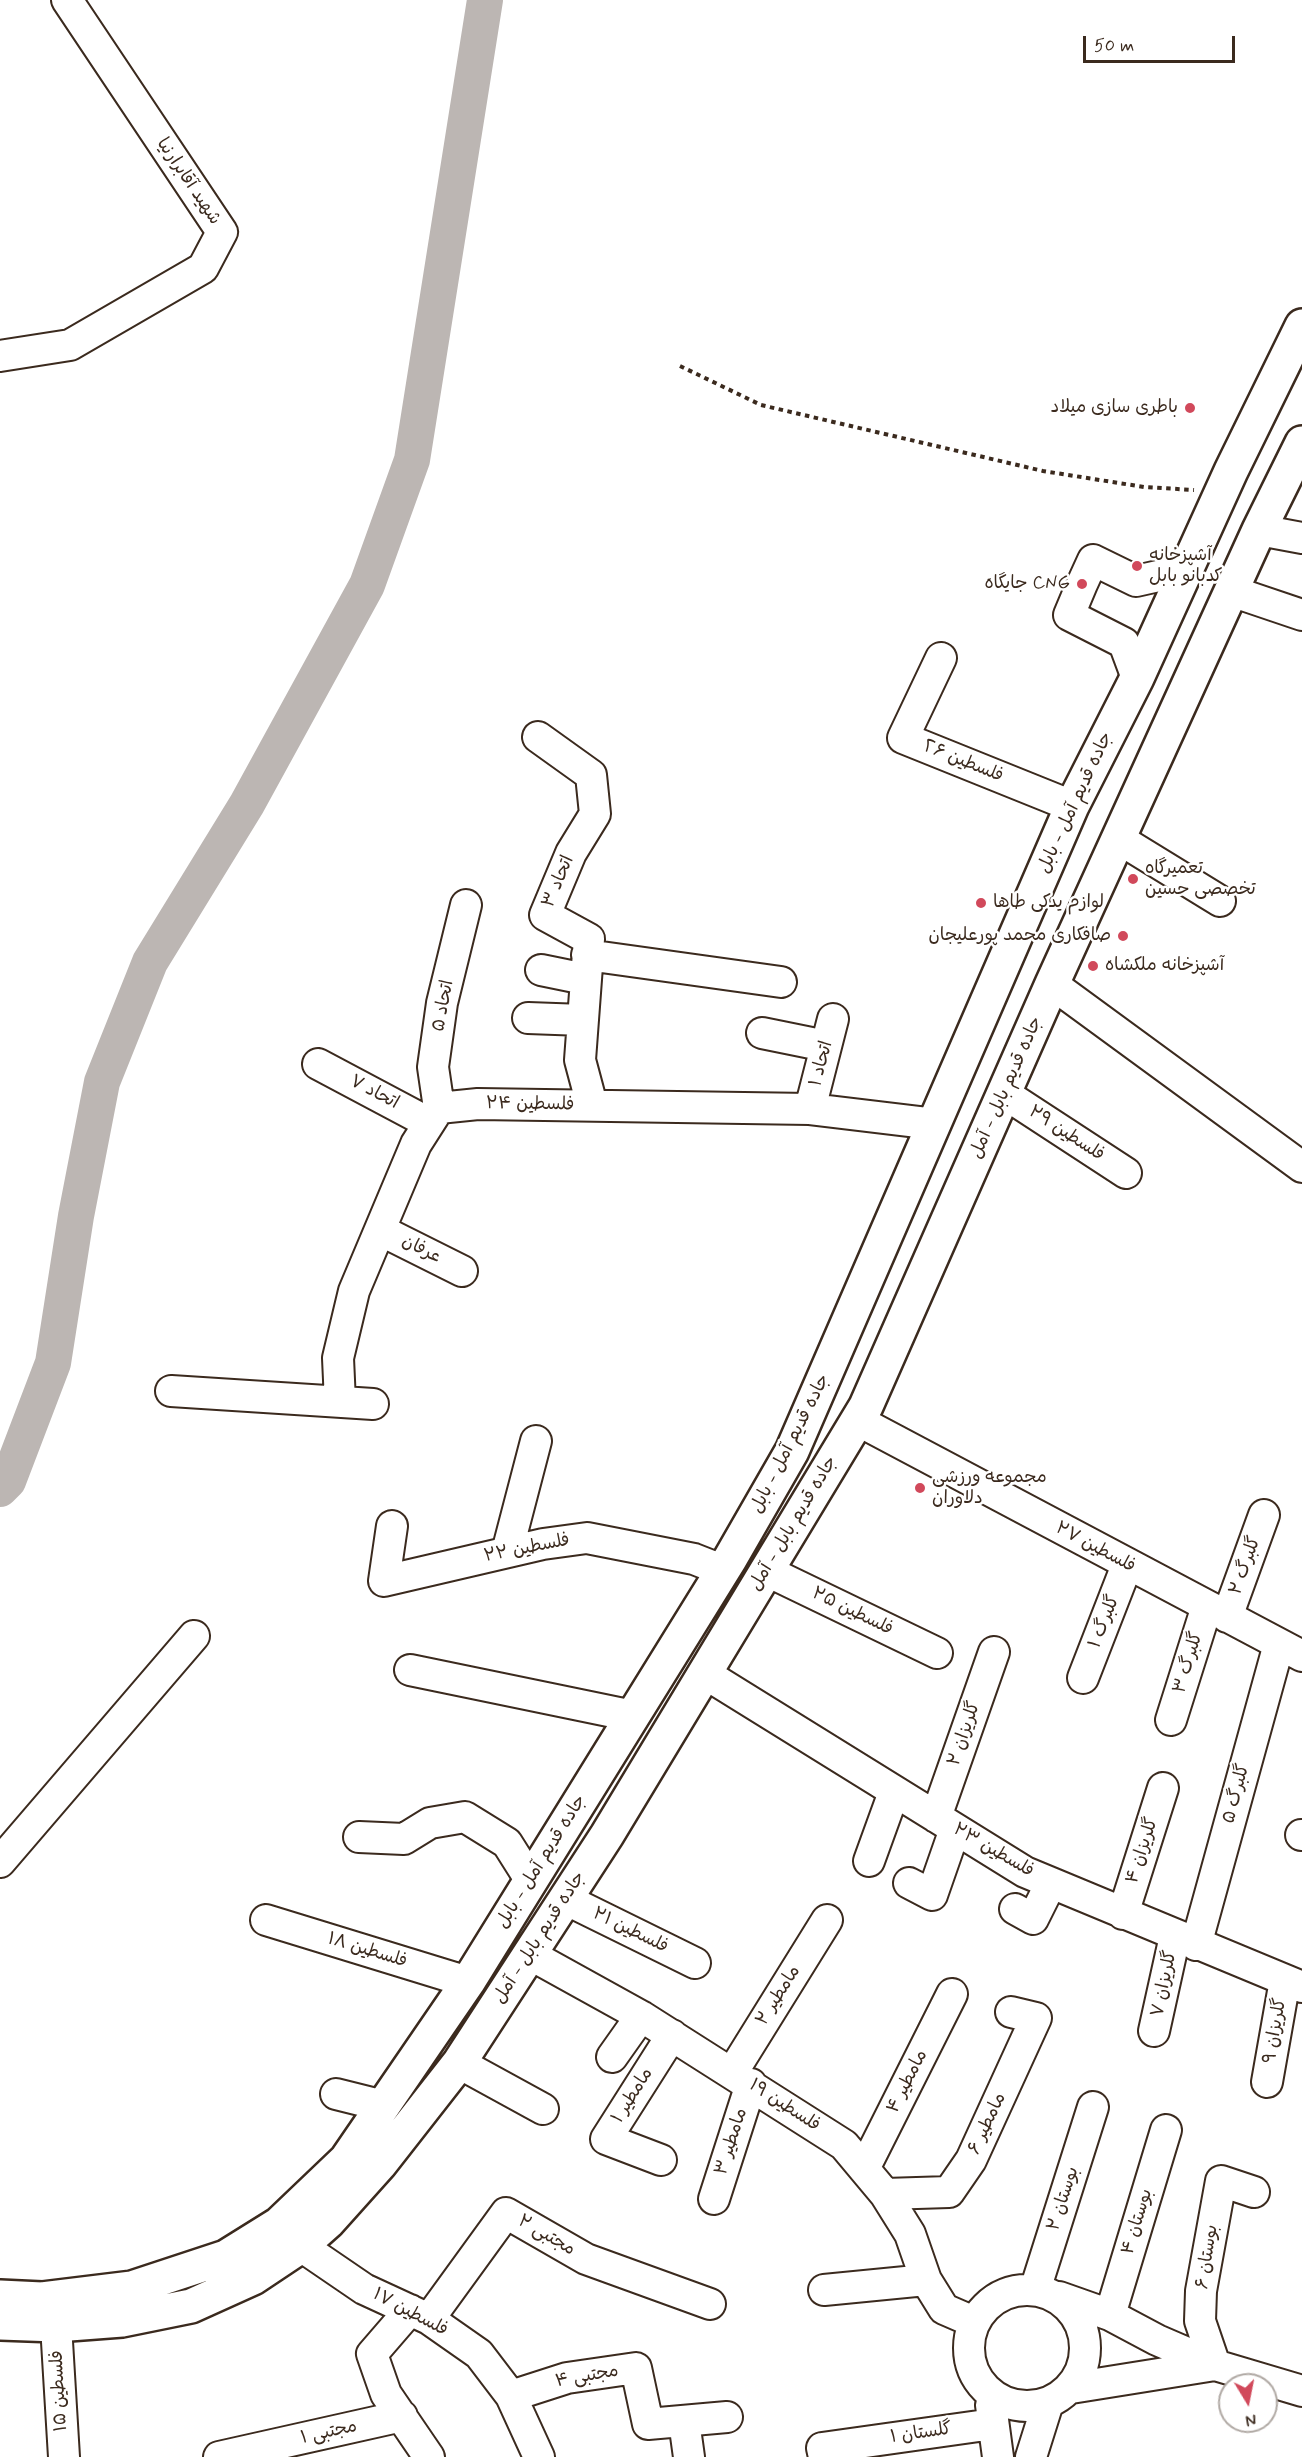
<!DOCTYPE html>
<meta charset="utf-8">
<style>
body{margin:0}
#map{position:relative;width:1302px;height:2457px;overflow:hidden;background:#fff;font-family:Mynerve,sans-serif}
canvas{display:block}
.north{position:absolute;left:1218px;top:2373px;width:60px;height:60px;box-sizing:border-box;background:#fff;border:2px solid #b1aaa5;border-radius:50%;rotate:170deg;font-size:16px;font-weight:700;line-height:24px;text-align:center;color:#3b2a1e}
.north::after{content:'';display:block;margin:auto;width:21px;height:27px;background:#d1495b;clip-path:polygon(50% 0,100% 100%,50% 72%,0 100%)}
.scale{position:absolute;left:1083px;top:36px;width:152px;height:27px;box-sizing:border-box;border:3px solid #3b2a1e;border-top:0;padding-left:8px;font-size:18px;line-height:21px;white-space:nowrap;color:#3b2a1e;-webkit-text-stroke:4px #fff;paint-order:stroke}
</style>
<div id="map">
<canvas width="1302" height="2457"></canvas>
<div class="north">N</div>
<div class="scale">50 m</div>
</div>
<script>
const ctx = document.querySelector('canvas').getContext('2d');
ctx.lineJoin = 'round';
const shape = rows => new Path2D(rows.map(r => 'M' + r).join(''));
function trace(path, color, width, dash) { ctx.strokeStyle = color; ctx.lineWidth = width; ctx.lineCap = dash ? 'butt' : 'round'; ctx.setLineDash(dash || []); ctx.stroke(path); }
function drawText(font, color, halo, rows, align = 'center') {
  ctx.font = font + ' Mynerve,"Playpen Sans Arabic",sans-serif'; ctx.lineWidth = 5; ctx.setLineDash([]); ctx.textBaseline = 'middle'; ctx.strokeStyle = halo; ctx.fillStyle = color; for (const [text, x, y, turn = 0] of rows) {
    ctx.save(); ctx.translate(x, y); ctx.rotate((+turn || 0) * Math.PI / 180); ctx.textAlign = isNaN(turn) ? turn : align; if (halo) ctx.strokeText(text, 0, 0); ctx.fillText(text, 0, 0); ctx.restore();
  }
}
trace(shape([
 [0,1489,8,1481,53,1363,76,1216,102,1082,150,962,247,804,367,585,412,460,485,0]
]), '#bcb6b3', 36);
const minor = shape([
 [0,356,70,345,203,268,222,232,67,0],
 [1259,530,1302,538],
 [1231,591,1302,615],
 [941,658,903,738,1072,806],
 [1137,678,1124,643,1069,615,1082,584,1093,560,1136,581,1185,570],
 [538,737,591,775,595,814,571,853,545,915,589,939,580,1060,592,1105],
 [1119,839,1220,901],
 [587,955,781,982],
 [541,970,585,979],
 [1052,984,1302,1167],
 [528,1018,583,1020],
 [762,1033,826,1046],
 [318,1064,429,1123],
 [1005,1094,1126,1173],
 [439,1108,433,1067,442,1003,466,905],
 [810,1109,833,1019],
 [380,1230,462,1271],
 [171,1391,373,1404],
 [340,1402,338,1358,354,1291,416,1144,439,1108,478,1104,810,1109,935,1124],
 [857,1420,1302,1656],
 [392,1526,384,1581,543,1544,587,1538,694,1559,722,1570],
 [507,1552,536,1441],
 [767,1571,937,1653],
 [1227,1617,1264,1515],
 [410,1670,633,1716],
 [704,1673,1025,1872,1302,1987],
 [1083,1678,1127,1565],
 [1171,1720,1207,1606],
 [936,1817,994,1652],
 [1301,1835,1302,1835],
 [359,1837,404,1839,430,1823,465,1817,507,1843,531,1881],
 [869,1861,894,1792],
 [0,1862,194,1636],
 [909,1883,932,1895,955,1829],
 [565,1899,695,1963],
 [1015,1909,1033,1919,1051,1883],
 [1123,1914,1163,1788],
 [266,1920,468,1982],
 [1196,1945,1279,1644],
 [529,1954,641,2016,844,2145,885,2194,910,2234,926,2280,944,2309,974,2322],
 [1154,2031,1175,1936],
 [612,2057,641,2016],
 [459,2063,543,2109],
 [732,2073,827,1920],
 [1267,2082,1285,1980],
 [336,2094,384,2106],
 [661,2160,606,2139,672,2035],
 [864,2169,952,1994],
 [885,2194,949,2192,971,2160,1036,2018,1011,2012],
 [714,2199,751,2084],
 [301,2246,364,2289,429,2319,479,2354,511,2396,539,2457],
 '969 2348a58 58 0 1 1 116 0a58 58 0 1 1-116 0Z',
 [824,2290,926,2280],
 [1035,2290,1093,2107],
 [1059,2297,1110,2315,1157,2340,1215,2365,1302,2391],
 [410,2310,372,2354,386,2394,429,2457],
 [1110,2315,1166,2130],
 [429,2319,506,2213,586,2259,710,2304],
 [56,2325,64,2457],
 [1215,2365,1200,2321,1201,2291,1221,2181,1254,2192],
 [1071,2388,1215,2365],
 [511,2396,567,2378,636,2368,648,2424,727,2417],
 [991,2405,998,2457],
 [684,2421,689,2457],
 [219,2457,402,2416],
 [824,2457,822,2448,993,2424],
 [1031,2457,1048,2403]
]);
const major = shape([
 [0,2297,42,2299,132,2288,226,2257,279,2224,346,2160,468,1982,730,1559,792,1451,1072,806,1137,678,1231,471,1302,326],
 [0,2323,56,2325,122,2320,191,2306,253,2278,301,2246,328,2222,380,2164,459,2063,607,1835,866,1406,1052,984,1259,530,1302,443]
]);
trace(minor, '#3b2a1e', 34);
trace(major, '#3b2a1e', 38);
trace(shape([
 [680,366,761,405,1043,471,1144,487,1194,490]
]), '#3b2a1e', 4, [4.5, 4.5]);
trace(minor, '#fff', 30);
trace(major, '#fff', 33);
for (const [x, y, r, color] of [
 [1190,408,6,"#d1495b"],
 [1137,566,6,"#d1495b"],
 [1082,584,6,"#d1495b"],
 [1133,879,6,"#d1495b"],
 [981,903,6,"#d1495b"],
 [1123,936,6,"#d1495b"],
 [1093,966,6,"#d1495b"],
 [920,1488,6,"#d1495b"]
]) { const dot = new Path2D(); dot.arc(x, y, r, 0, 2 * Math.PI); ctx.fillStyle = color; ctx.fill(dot); trace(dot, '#fff', 2); }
drawText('18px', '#3b2a1e', '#fff', [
 ["شهید آقابرارنیا",188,182,56],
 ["فلسطين ٢۶",963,762,22],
 ["جاده قدیم آمل - بابل",1076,803,-65],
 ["اتحاد ۳",559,882,-67],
 ["اتحاد ۵",444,1006,-79],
 ["اتحاد ۱",822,1064,-75],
 ["جاده قدیم بابل - آمل",1007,1088,-66],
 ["اتحاد ۷",374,1093,28],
 ["فلسطین ۲۴",530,1105,1],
 ["فلسطین ۲۹",1066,1134,33],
 ["عرفان",421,1250,27],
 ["جاده قدیم آمل - بابل",791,1444,-63],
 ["جاده قدیم بابل - آمل",794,1524,-59],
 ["فلسطین ۲۷",1095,1548,28],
 ["فلسطین ۲۲",527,1549,-11],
 ["گلبرگ ۲",1246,1566,-70],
 ["فلسطین ۲۵",852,1612,26],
 ["گلبرگ ۱",1105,1622,-68],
 ["گلبرگ ۳",1189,1663,-73],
 ["گلریزان ۲",965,1734,-71],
 ["گلبرگ ۵",1237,1794,-75],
 ["فلسطین ۲۳",993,1851,30],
 ["گلریزان ۴",1143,1851,-72],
 ["جاده قدیم آمل - بابل",542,1862,-58],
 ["فلسطین ۲۱",630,1931,26],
 ["جاده قدیم بابل - آمل",540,1938,-57],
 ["فلسطین ۱۸",367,1951,17],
 ["گلریزان ۷",1165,1984,-78],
 ["مامطیر ۲",779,1996,-58],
 ["گلریزان ۹",1276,2031,-80],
 ["مامطیر ۴",908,2082,-63],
 ["مامطیر ۱",633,2096,-58],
 ["فلسطین ۱۹",784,2106,33],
 ["مامطیر ۶",988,2124,-65],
 ["مامطیر ۳",732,2142,-72],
 ["بوستان ۲",1064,2199,-72],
 ["بوستان ۴",1138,2222,-73],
 ["مجتبی ۲",546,2236,30],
 ["بوستان ۶",1208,2257,-81],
 ["فلسطین ۱۷",410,2313,28],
 ["مجتبی ۴",587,2377,-10],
 ["فلسطین ۱۵",60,2391,-93],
 ["مجتبی ۱",329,2433,-13],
 ["گلستان ۱",921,2434,-8]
]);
drawText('18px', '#3b2a1e', '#fff', [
 ["باطری سازی میلاد",1178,408,"right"],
 ["آشپزخانه",1149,556],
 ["کدبانو بابل",1149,577],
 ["جایگاه CNG",1070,584,"right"],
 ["تعمیرگاه",1145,869],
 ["تخصصی حسین",1145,890],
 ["لوازم یدکی طاها",993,903],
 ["صافکاری محمد پورعلیجان",1111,936,"right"],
 ["آشپزخانه ملکشاه",1105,966],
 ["مجموعه ورزشی",932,1478],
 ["دلاوران",932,1499]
], 'left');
</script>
